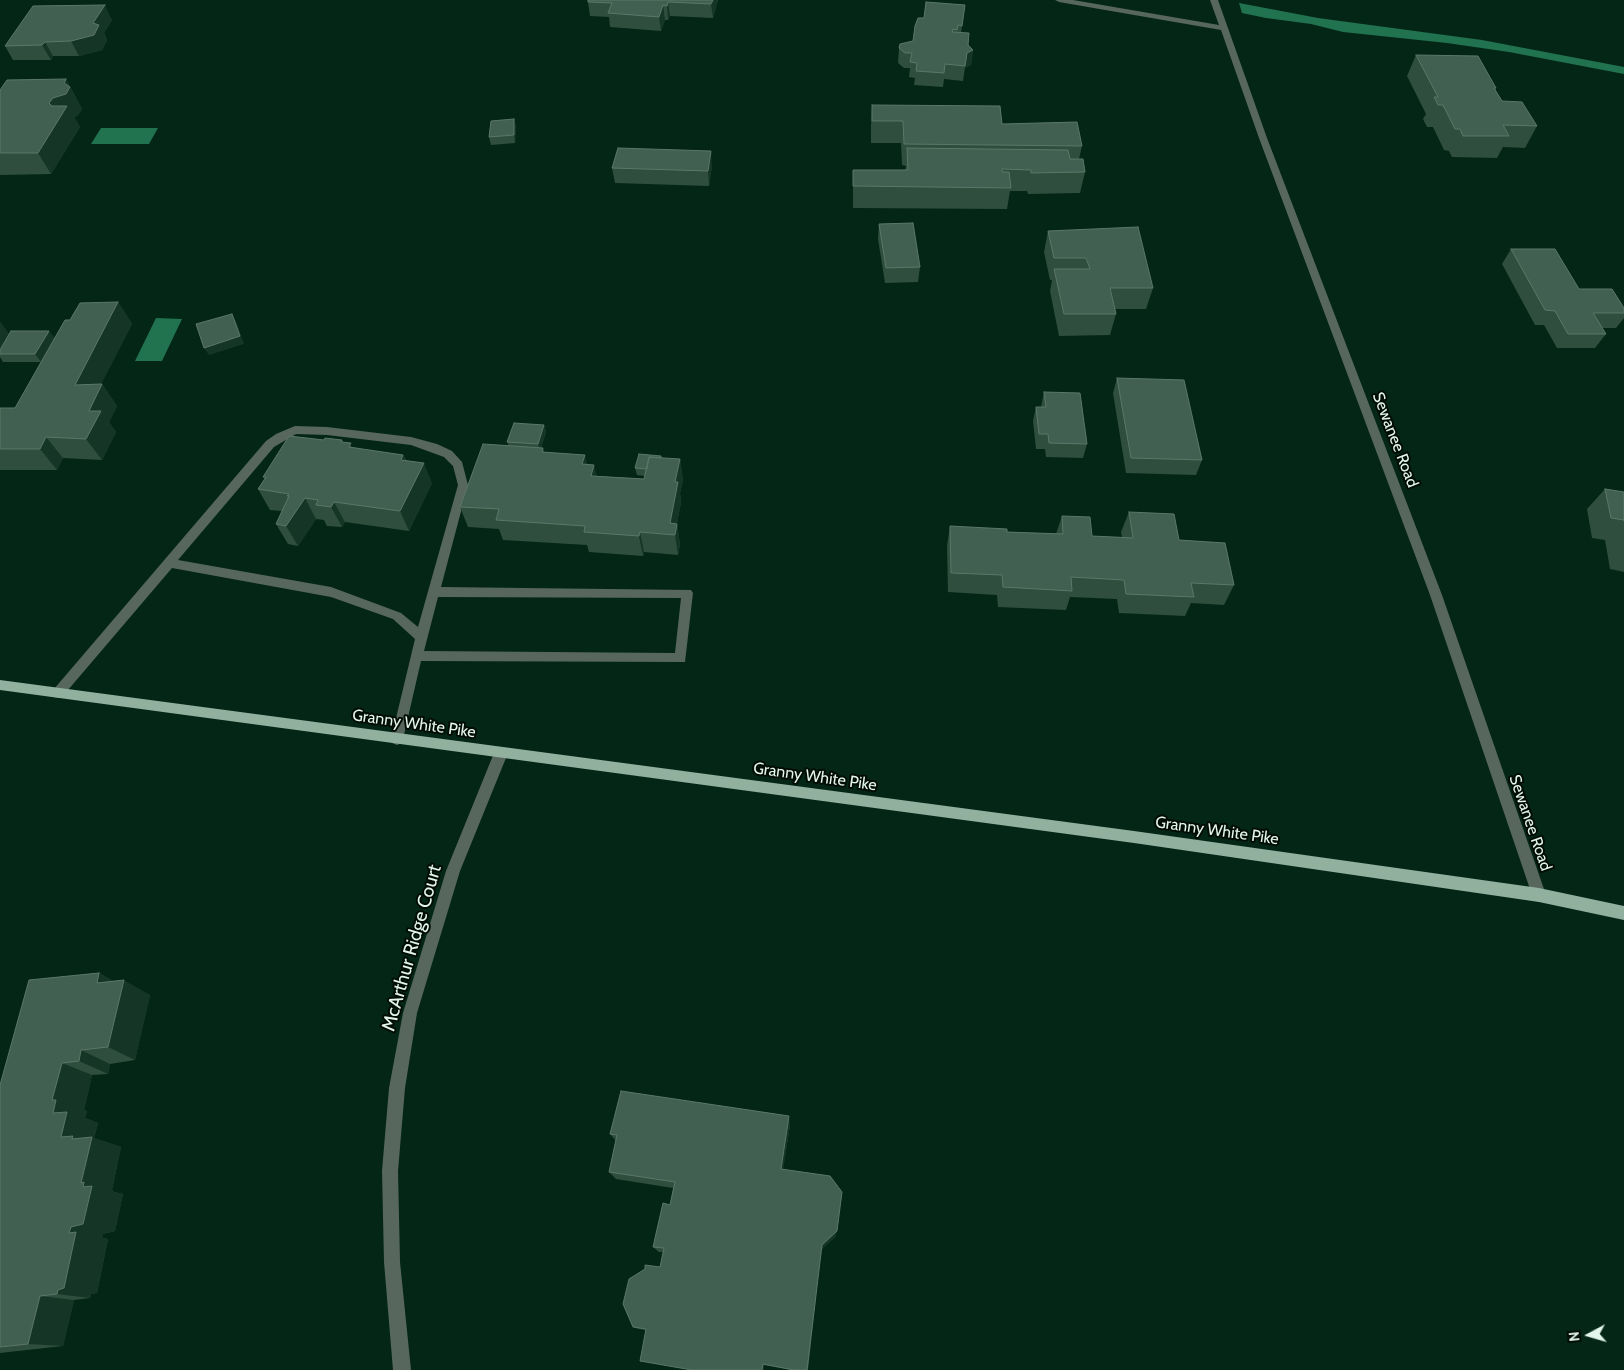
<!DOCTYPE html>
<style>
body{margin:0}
#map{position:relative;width:1624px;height:1370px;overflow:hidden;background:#042617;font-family:Cabin,sans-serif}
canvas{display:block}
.north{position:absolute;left:1564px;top:1310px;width:50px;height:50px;-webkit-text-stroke:4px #020c06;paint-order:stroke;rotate:264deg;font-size:14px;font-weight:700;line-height:20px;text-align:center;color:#e3f6eb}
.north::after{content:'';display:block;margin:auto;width:18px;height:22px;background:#e3f6eb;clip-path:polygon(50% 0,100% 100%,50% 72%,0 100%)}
</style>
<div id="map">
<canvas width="1624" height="1370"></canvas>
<div class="north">N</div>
</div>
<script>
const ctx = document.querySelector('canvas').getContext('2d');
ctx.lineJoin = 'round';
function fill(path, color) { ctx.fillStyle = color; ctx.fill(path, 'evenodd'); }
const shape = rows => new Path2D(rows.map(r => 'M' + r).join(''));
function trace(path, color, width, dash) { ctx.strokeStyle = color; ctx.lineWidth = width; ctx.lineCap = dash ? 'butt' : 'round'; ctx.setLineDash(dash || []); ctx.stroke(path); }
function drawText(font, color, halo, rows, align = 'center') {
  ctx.font = font + ' Cabin,sans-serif'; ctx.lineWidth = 4; ctx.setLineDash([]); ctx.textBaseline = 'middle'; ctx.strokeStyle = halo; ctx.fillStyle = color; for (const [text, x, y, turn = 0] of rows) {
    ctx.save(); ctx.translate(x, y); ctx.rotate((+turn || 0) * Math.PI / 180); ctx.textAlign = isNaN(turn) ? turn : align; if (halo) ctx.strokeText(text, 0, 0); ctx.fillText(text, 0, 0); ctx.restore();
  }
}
fill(shape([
 [1239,3,1318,18,1482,40,1624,67,1624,74,1509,52,1447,43,1343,32,1311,24,1266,18,1242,13],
 [101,128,158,128,149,144,91,144],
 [156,318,182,319,162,361,135,361]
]), '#21724e');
fill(shape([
 [1055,0,1073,0,1219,25,1210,0,1218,0,1267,138,1442,595,1546,895,1544,900,1539,902,1534,900,1532,895,1430,595,1259,138,1221,30,1059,2,1055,0],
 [295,426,327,427,411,437,437,444,452,451,462,462,468,485,441,587,691,590,693,593,685,662,421,661,403,739,402,743,397,745,392,743,391,739,415,639,393,619,331,597,172,568,62,697,58,698,54,697,52,693,54,689,266,441,276,434,295,426],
 [296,434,327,435,411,445,444,457,453,466,458,485,418,627,401,613,331,587,178,560,274,447,296,434],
 [438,597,681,598,675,653,424,651,438,597],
 [501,747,506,749,508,753,460,871,417,1013,405,1088,398,1171,400,1262,411,1370,393,1370,384,1262,382,1171,389,1088,403,1013,446,871,494,753,496,749,501,747]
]), '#58675e');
fill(shape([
 [0,680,1134,831,1539,888,1624,906,1624,920,1539,902,1134,843,0,690,0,680]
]), '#92b09e');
fill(shape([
 [718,0,713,18,670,16,668,20,665,20,661,31,610,27,609,17,590,16,588,2],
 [965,5,961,33,968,45,973,50,971,65,965,68,963,81,944,79,943,87,914,85,915,78,909,77,910,68,904,68,898,63,899,48,913,41,924,18],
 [112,20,104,33,107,40,102,50,79,56,53,56,51,60,13,60,5,46],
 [1416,55,1496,88,1495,90,1502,101,1537,126,1525,148,1503,147,1497,158,1452,157,1449,151,1444,150,1433,127,1427,127,1423,119,1426,114,1407,76],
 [66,79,82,109,78,115,74,117,80,127,51,174,0,175,0,90],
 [872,105,1002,124,1082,146,1079,159,1085,172,1080,193,1028,194,1027,191,1010,191,1007,209,853,208,853,170,905,170,906,166,902,165,901,143,871,143,871,126],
 [514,119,516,127,515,143,491,145,489,137],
 [712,166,709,186,615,183,612,168],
 [879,224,920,267,918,282,885,283,878,239],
 [1048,231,1153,288,1146,309,1115,309,1116,314,1110,335,1059,336,1050,291,1052,280,1050,280,1044,252],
 [1511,249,1579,289,1624,308,1624,318,1616,328,1602,328,1606,334,1595,348,1557,348,1544,325,1535,325,1502,264],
 [118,302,132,324,101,384,102,384,117,406,109,422,116,432,102,460,63,458,57,470,0,470,0,408,15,408,70,320],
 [0,322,9,334,49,331,41,362,3,362,0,357],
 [1117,378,1202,460,1196,475,1126,473,1113,393],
 [1044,392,1087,444,1083,458,1046,457,1045,449,1036,449,1033,421,1036,407,1041,407],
 [544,425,546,432,541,448,543,448,544,452,587,464,597,476,644,479,645,476,637,475,635,468,662,458,680,459,683,480,680,493,681,502,677,524,680,544,678,555,644,552,643,556,589,552,587,545,503,540,499,529,468,527,460,507,509,446,507,442],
 [324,440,342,440,343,442,354,448,403,455,406,460,432,483,409,531,345,522,342,527,327,526,324,520,316,519,298,546,288,544,276,524,282,511,270,510,258,489,265,479,263,477],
 [1605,489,1624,492,1624,572,1610,569,1605,540,1592,538,1587,509],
 [1129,512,1179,540,1234,585,1224,605,1191,603,1185,616,1119,613,1117,599,1070,597,1066,610,998,607,997,595,948,592,947,546,950,526,1007,532,1056,534,1062,516,1092,536,1122,537,1121,532],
 [99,973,113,981,150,995,135,1060,110,1064,108,1074,92,1075,84,1110,87,1111,85,1118,98,1123,94,1138,121,1147,112,1190,114,1191,114,1192,123,1194,115,1231,103,1234,102,1238,108,1239,97,1293,91,1294,90,1298,74,1300,63,1346,0,1353,0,1085],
 [790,1125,783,1169,836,1236,821,1250,808,1370,792,1370,764,1365,646,1330,639,1329,633,1327,660,1267,663,1252,659,1252,653,1247,670,1205,673,1188,616,1179,609,1172,616,1141,610,1134]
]), '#2f4e3e');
fill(shape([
 [713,0,718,0,713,18,711,4],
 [668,2,670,16,668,20,667,6],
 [105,5,112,20,104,33,107,40,102,50,79,56,71,41,93,23],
 [663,5,665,20,661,31,659,17],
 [45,42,53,56,51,60,42,45],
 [973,50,971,65,965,68,963,81,967,53],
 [66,79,82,109,78,115,74,117,80,127,51,174,38,153,49,103],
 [514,119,516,127,515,143,514,135],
 [711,151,712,166,709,186,708,171],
 [118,302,132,324,90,406,75,385],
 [232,314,236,321,244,344,209,355,204,348],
 [0,322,10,335,0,351],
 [49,331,55,338,41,362,35,354],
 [102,384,117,406,109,422,116,432,102,460,86,439,89,411],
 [544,425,546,432,540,451,538,444],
 [46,437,63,458,57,470,40,449],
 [403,455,412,475,401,460],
 [585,455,590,475,582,464],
 [680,459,683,480,680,493,681,502,677,524,680,544,678,555,675,535,670,523,675,482],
 [424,463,432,483,409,531,400,511],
 [594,465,599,485,591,476],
 [305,498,316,519,298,546,286,526],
 [334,502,345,522,342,527,331,507],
 [640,532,644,552,643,556,639,536],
 [99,973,123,986,124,980,150,995,135,1060,108,1047,97,983],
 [81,1050,110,1064,108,1074,79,1061],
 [62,1063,92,1075,84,1110,87,1111,85,1118,98,1123,94,1138,121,1147,112,1190,114,1191,114,1192,123,1194,115,1231,103,1234,102,1238,108,1239,97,1293,91,1294,90,1298,57,1294,69,1233,83,1187,61,1137,53,1113,52,1100],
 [789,1116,790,1125,782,1176,781,1169],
 [837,1231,836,1236,821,1250,822,1245],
 [40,1296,74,1300,63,1346,28,1344],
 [763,1364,764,1365,764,1370,762,1370]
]), '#153627');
const building = shape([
 [588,0,713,0,711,4,668,2,667,6,663,5,659,17,608,13,612,3,588,2,588,0],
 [926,2,965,5,962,26,958,25,957,30,953,29,952,32,969,33,968,45,973,50,967,53,965,66,945,64,944,73,916,71,917,63,910,62,912,53,905,53,899,48,900,44,913,41,915,26,918,18,924,18,926,2],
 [105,5,93,23,99,25,94,35,71,41,45,42,42,45,5,46,33,6,105,5],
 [1416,55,1478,56,1496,88,1494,88,1502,101,1522,102,1537,126,1503,125,1509,136,1463,136,1460,129,1455,129,1443,105,1438,105,1434,97,1438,97,1416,55],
 [66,79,64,83,70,87,66,94,53,98,49,103,52,106,67,106,38,153,0,153,0,90,7,80,66,79],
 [872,105,1000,106,1002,124,1077,122,1082,146,904,144,903,121,872,121,872,105],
 [514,119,514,135,489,137,491,121,514,119],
 [618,148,711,151,708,171,612,168,618,148],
 [907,148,1068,150,1070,159,1083,159,1085,172,1031,173,1031,170,1002,169,1002,172,1009,172,1011,188,853,186,853,170,908,170,907,148],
 [913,223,920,267,886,268,879,224,913,223],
 [1138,227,1153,288,1110,288,1116,314,1064,314,1054,269,1090,269,1086,258,1054,258,1048,231,1138,227],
 [1511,249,1555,249,1579,289,1612,289,1624,308,1624,313,1593,313,1606,334,1568,334,1555,311,1545,310,1511,249],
 [118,302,75,385,102,384,89,411,101,411,86,439,46,437,40,449,0,449,0,408,15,408,65,320,70,320,80,303,118,302],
 [232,314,240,336,204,348,196,324,232,314],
 [11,331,49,331,35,354,0,354,0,350,11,331],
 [1117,378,1184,380,1202,460,1131,458,1117,378],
 [1044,392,1080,393,1087,444,1049,443,1048,434,1039,434,1036,407,1046,407,1044,392],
 [514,423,544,425,538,444,507,442,514,423],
 [289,436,324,440,325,438,342,440,341,442,351,443,349,447,403,455,401,460,424,463,400,511,334,502,331,507,316,505,318,500,305,498,286,526,276,524,289,496,287,496,289,494,258,489,266,477,263,477,289,436],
 [483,444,543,448,542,452,585,455,582,464,594,465,591,476,644,479,649,457,680,459,675,482,678,482,670,523,677,524,675,535,640,532,639,536,584,532,585,526,496,520,499,509,460,507,483,444],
 [639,454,661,456,661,458,649,457,647,469,635,468,639,454],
 [1605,489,1624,492,1624,521,1624,520,1611,518,1605,489],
 [1129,512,1174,514,1179,540,1225,543,1234,585,1191,583,1194,597,1126,594,1124,580,1071,577,1072,591,1003,587,1002,575,951,573,950,526,1007,529,1007,532,1063,534,1062,516,1090,517,1092,536,1133,538,1129,512],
 [99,973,97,983,124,980,108,1047,81,1050,79,1061,62,1063,52,1100,56,1100,53,1113,67,1112,61,1137,73,1136,72,1139,92,1137,81,1183,84,1182,83,1187,92,1186,83,1224,71,1227,69,1233,76,1232,64,1288,58,1290,57,1294,40,1296,28,1344,0,1347,0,1085,29,980,99,973],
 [621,1091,789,1116,781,1169,830,1176,842,1192,837,1231,822,1245,807,1370,794,1370,763,1364,762,1370,692,1370,640,1361,646,1329,633,1327,623,1304,629,1279,645,1269,645,1265,660,1267,664,1248,653,1247,663,1203,670,1205,675,1182,609,1172,617,1135,610,1134,621,1091]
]);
fill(building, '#426051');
trace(building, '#5b7769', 1);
drawText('16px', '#e3f6eb', '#020c06', [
 ["Sewanee Road",1395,440,69],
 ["Granny White Pike",414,724,8],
 ["Granny White Pike",815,777,8],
 ["Sewanee Road",1530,823,71],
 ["Granny White Pike",1217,831,8]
]);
drawText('19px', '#e3f6eb', '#020c06', [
 ["McArthur Ridge Court",412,948,-74]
]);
</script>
